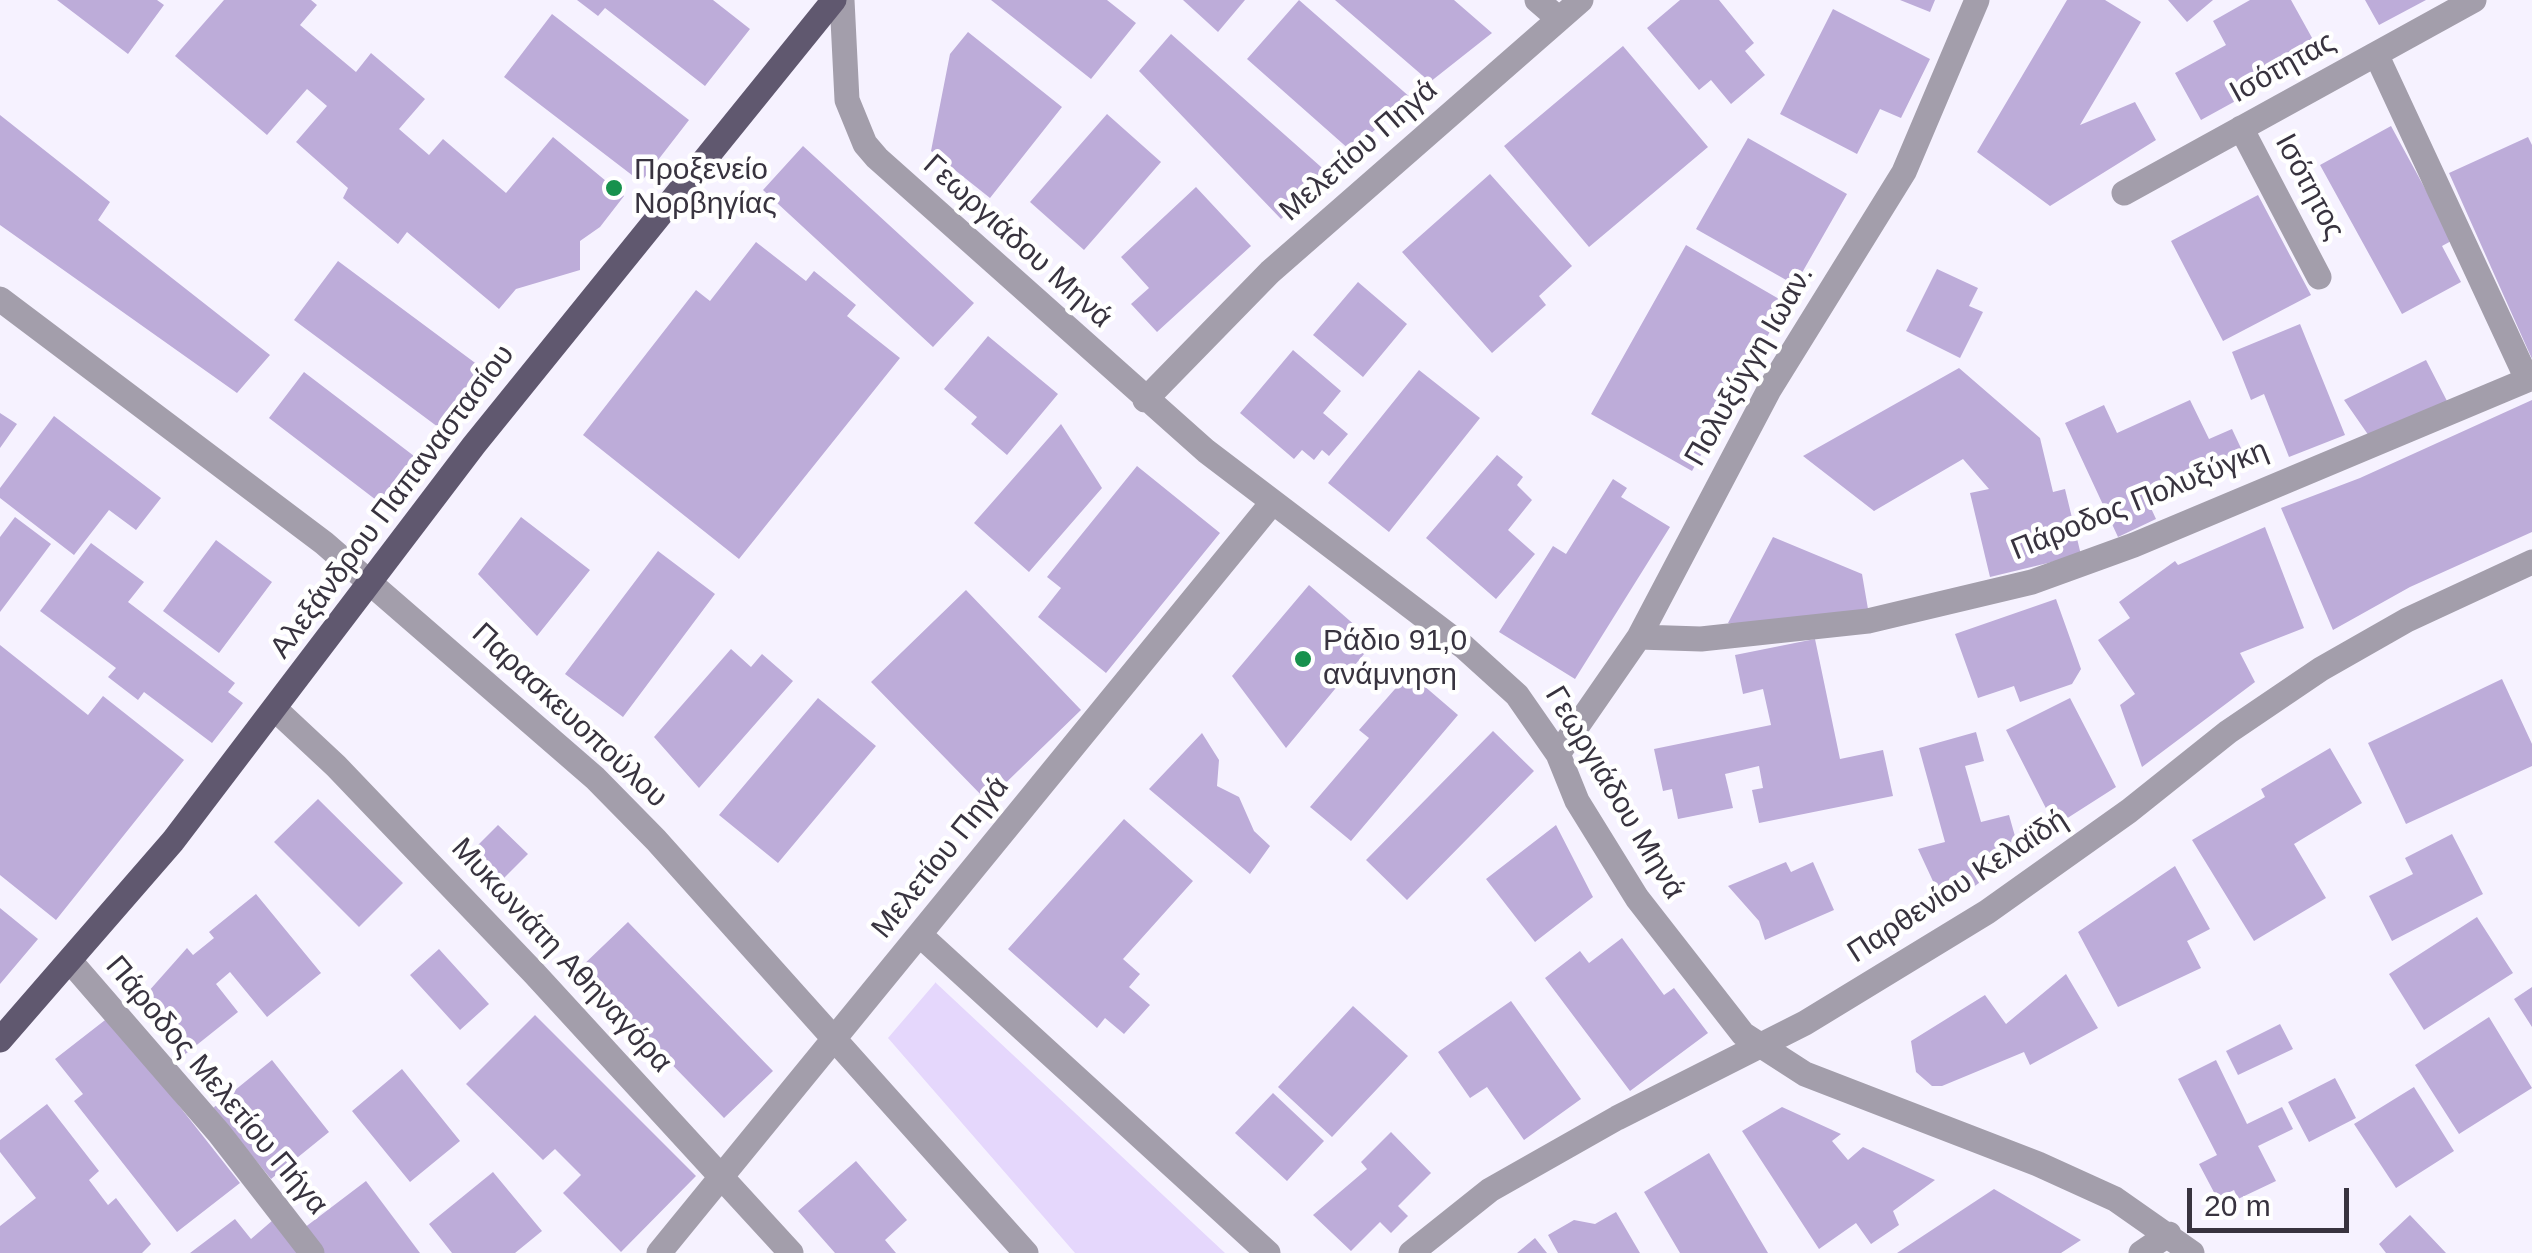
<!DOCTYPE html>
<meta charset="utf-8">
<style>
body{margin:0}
#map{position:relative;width:2532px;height:1253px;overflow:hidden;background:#f6f2ff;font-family:Arial,sans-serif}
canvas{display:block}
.scale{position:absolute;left:2187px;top:1188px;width:162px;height:45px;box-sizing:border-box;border:5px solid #38333f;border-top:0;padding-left:12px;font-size:30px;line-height:35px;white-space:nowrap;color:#38333f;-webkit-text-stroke:8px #fff;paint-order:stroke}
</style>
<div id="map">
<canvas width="2532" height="1253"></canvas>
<div class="scale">20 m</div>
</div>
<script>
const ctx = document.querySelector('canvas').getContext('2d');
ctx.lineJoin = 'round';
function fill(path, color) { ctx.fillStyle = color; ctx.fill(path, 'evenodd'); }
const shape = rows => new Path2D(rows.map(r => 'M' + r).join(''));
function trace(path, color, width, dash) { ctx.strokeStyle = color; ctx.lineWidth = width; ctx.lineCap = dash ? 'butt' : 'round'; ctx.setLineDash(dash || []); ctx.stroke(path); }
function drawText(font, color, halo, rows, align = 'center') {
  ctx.font = font + ' Arial,sans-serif'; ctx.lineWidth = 9; ctx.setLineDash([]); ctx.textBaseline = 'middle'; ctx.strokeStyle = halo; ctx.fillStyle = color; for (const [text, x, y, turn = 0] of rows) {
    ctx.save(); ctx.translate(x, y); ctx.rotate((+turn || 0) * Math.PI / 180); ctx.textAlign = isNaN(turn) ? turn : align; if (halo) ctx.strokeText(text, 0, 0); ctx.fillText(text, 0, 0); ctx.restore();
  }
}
fill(shape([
 [936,982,936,983,1225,1253,1075,1253,888,1038]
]), '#e5d7fc');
fill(shape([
 [57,0,157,0,164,5,128,54],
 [224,0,311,0,317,5,300,25,356,72,371,53,425,99,399,129,429,155,443,139,506,193,553,137,624,196,600,227,580,241,580,270,516,289,499,309,407,232,398,244,343,198,348,188,296,142,327,106,307,89,267,135,175,56],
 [577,0,713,0,750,29,705,86,605,8,598,16],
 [991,0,1107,0,1136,23,1091,79],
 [1183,0,1245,0,1218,32],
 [1299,0,1411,98,1351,151,1247,59],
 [1335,0,1454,0,1492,33,1430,82],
 [1680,0,1719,0,1754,43,1745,51,1765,75,1731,104,1711,80,1699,90,1647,28],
 [1900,0,1935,0,1930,12],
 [2067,0,2105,0,2141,22,2080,125,2135,102,2156,140,2050,206,1977,152],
 [2168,0,2213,0,2187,22],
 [2250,0,2291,0,2321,54,2201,120,2175,73,2226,45,2213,21],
 [2365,0,2426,0,2379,25],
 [1833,9,1930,59,1901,118,1880,109,1857,154,1780,114],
 [552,14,689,120,641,182,504,77],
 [968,32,1062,107,990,198,931,151,950,54],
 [1171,34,1329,174,1281,219,1139,71],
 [1623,46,1708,147,1589,247,1504,146],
 [1107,114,1161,162,1084,250,1030,202],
 [0,115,110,202,98,220,270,355,237,393,0,225],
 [2391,126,2453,240,2442,246,2461,282,2402,314,2320,165],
 [2528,137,2532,145,2532,359,2449,173],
 [1748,138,1847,194,1795,285,1696,229],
 [803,146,974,303,933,347,763,190],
 [1490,174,1572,266,1539,296,1546,305,1492,353,1402,252],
 [1196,187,1251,246,1157,332,1131,304,1149,288,1121,257],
 [2258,195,2311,295,2223,341,2171,241],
 [756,242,806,281,814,271,856,305,847,316,900,358,739,559,583,435,696,290,710,301],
 [1686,245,1786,303,1692,471,1591,414],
 [338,261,486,371,442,430,294,320],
 [1937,269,1978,288,1969,306,1983,312,1960,358,1906,331],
 [1358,282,1407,324,1363,377,1313,335],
 [2300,324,2345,435,2289,457,2264,394,2251,400,2232,352],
 [988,336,1058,394,1007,455,971,424,977,417,944,389],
 [1293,350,1341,391,1323,413,1348,434,1329,456,1322,450,1314,460,1302,450,1294,459,1240,413],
 [2426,360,2447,401,2369,436,2344,400],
 [1959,368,2040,438,2053,492,2065,489,2081,555,1990,577,1970,493,1989,489,1963,459,1874,511,1803,456],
 [1419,370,1480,418,1389,532,1328,483],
 [304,372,414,456,380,503,269,418],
 [2190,400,2209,439,2232,429,2247,461,2150,506,2156,519,2118,537,2065,423,2104,405,2117,433],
 [2532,400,2532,532,2410,587,2333,630,2281,508,2360,478],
 [0,413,17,424,0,448],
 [54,416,161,498,136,530,109,510,74,555,0,498,0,488],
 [1061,424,1102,488,1029,572,974,523],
 [1497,455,1523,477,1517,485,1532,500,1508,530,1535,554,1496,599,1426,538],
 [1137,466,1220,533,1106,673,1038,617,1061,588,1047,577],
 [1613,479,1627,488,1621,497,1670,527,1575,679,1499,632,1553,546,1566,554],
 [15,517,51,544,0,612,0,537],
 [521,517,590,570,537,636,478,574],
 [2265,527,2304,628,2240,653,2255,682,2142,767,2120,705,2135,694,2098,640,2130,618,2119,602,2175,561,2178,565],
 [1773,537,1862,574,1868,609,1746,628,1728,623],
 [216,540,272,582,219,653,163,611],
 [91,543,144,582,128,602,235,683,228,692,243,703,212,743,144,692,138,700,108,677,116,668,40,611],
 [658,551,715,594,623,717,565,674],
 [1309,585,1374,642,1286,748,1232,676],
 [966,590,1081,710,987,801,871,682],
 [2056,599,2081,669,2072,684,2020,702,2014,686,1978,698,1955,634],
 [1815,639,1840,759,1883,750,1893,796,1759,823,1752,790,1763,788,1759,766,1725,774,1733,808,1678,819,1672,789,1663,791,1654,749,1771,725,1763,689,1743,694,1735,655],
 [0,645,88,715,103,696,184,760,56,920,0,875],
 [731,649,751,667,762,654,793,681,699,788,654,737],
 [1409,673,1458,715,1351,841,1310,807,1369,738,1359,730],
 [2502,679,2532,744,2532,766,2406,824,2368,743],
 [818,698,876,746,778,863,719,815],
 [2070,698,2116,787,2055,826,2006,730],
 [1493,731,1534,771,1407,900,1366,860],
 [1976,732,1984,761,1965,766,1981,822,2009,815,2020,854,1945,907,1918,849,1945,842,1919,748],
 [1202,733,1219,760,1217,786,1239,797,1254,831,1270,846,1250,874,1149,789],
 [2330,748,2362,803,2294,844,2326,898,2254,941,2192,840,2265,797,2261,789],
 [318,799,403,883,359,927,274,842],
 [1124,819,1193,881,1123,959,1140,974,1129,987,1150,1005,1124,1034,1105,1018,1097,1028,1008,949],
 [498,825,528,854,495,887,465,858],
 [1556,825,1593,897,1535,942,1486,879],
 [2452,834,2483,894,2392,941,2369,896,2413,874,2405,858],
 [1786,862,1791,872,1813,862,1834,910,1765,940,1759,921,1728,886],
 [2175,866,2210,929,2187,941,2201,968,2118,1007,2078,932],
 [256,894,321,973,267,1017,230,972,216,984,238,1012,183,1056,140,1001,187,948,193,955,214,938,209,932],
 [0,908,38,939,0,984],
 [2477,917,2513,973,2424,1030,2389,974],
 [628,922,773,1071,724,1118,579,969],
 [1622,938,1664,995,1674,988,1708,1033,1630,1091,1545,978,1580,951,1589,963],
 [439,949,489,1004,460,1030,410,975],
 [2066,974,2098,1028,2030,1065,2024,1052,1942,1086,1932,1086,1916,1072,1911,1041,1985,995,2006,1024],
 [2532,987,2532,1027,2514,999],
 [1511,1001,1581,1099,1524,1140,1487,1087,1470,1098,1438,1052],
 [1353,1006,1408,1056,1332,1137,1278,1087],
 [535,1015,696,1176,621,1252,563,1193,581,1175,555,1149,543,1160,466,1084],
 [109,1017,240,1183,177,1232,74,1101,83,1094,55,1059],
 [2489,1017,2532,1088,2459,1134,2415,1065],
 [2280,1024,2293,1049,2238,1075,2226,1051],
 [272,1060,329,1132,271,1179,213,1108],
 [2216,1060,2247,1124,2282,1107,2293,1129,2258,1146,2276,1181,2238,1199,2234,1190,2217,1198,2199,1164,2217,1155,2178,1079],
 [402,1069,460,1141,410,1182,352,1111],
 [2335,1078,2356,1118,2309,1142,2288,1102],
 [2414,1087,2454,1151,2396,1188,2354,1124],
 [1273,1093,1324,1141,1287,1181,1235,1133],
 [47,1104,99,1171,89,1180,108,1205,116,1198,151,1244,142,1253,0,1253,0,1226,36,1198,0,1152,0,1140],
 [1782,1107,1841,1134,1832,1141,1848,1160,1863,1147,1935,1180,1893,1211,1899,1225,1871,1244,1856,1223,1819,1249,1742,1131],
 [1391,1132,1431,1173,1398,1206,1408,1216,1391,1233,1380,1222,1351,1251,1313,1215,1367,1169,1361,1162],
 [1709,1153,1768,1253,1680,1253,1644,1192],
 [856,1161,907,1220,885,1240,896,1253,835,1253,798,1211],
 [493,1172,542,1231,515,1253,452,1253,429,1224],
 [366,1181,420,1253,322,1253,304,1228],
 [1994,1189,2081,1240,2061,1253,1897,1253],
 [1616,1212,1640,1253,1558,1253,1548,1235,1574,1220,1595,1224],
 [2410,1215,2446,1253,2386,1253,2379,1244],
 [235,1219,251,1239,273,1220,298,1253,190,1253],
 [1535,1238,1547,1253,1517,1253]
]), '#bdacd9');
trace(shape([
 [842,0,847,100,865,144,877,158,1206,451,1464,647,1517,695,1558,754,1577,801,1637,898,1743,1034,1805,1074,2038,1164,2115,1199,2192,1253],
 [1537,0,1559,19],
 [2376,54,2527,379],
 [2241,128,2319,277],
 [2124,193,2474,0],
 [0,299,324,543,595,778,656,840,1026,1253],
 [1145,400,1270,272,1581,0],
 [1639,637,1701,639,1868,621,2032,582,2134,545,2532,378],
 [276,710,336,766,534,973,791,1253],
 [1558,754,1639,637,1769,390,1904,172,1977,0],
 [920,935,1268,1253],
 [70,961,219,1133,312,1253],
 [659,1253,1272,503],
 [1411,1253,1490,1190,1617,1118,1805,1023,1987,912,2129,811,2228,732,2321,669,2407,620,2532,562],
 [2141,1253,2169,1234]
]), '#a39eab', 25);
trace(shape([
 [0,1040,173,841,474,445,834,0]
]), '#60586f', 25);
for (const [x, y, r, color] of [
 [614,188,10,"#17914d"],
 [1303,659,10,"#17914d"]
]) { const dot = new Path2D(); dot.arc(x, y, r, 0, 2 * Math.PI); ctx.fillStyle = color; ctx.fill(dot); trace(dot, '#fff', 4); }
drawText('30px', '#38333f', '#fff', [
 ["Ισότητας",2283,68,-29],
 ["Μελετίου Πηγά",1359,151,-41],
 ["Ισότητος",2309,187,62],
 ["Γεωργιάδου Μηνά",1017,242,42],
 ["Πολυξύγγη Ιωαν.",1750,366,-60],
 ["Πάροδος Πολυξύγκη",2140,501,-22],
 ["Αλεξάνδρου Παπαναστασίου",393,502,-53],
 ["Παρασκευοπούλου",569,716,43],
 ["Γεωργιάδου Μηνά",1614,793,59],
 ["Μελετίου Πηγά",941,858,-51],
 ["Παρθενίου Κελαϊδή",1958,887,-33],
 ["Μυκωνιάτη Αθηναγόρα",561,956,47],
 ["Πάροδος Μελετίου Πήγα",216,1086,50]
]);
drawText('30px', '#38333f', '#fff', [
 ["Προξενείο",634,171],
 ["Νορβηγίας",634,205],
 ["Ράδιο 91,0",1323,642],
 ["ανάμνηση",1323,676]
], 'left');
</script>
